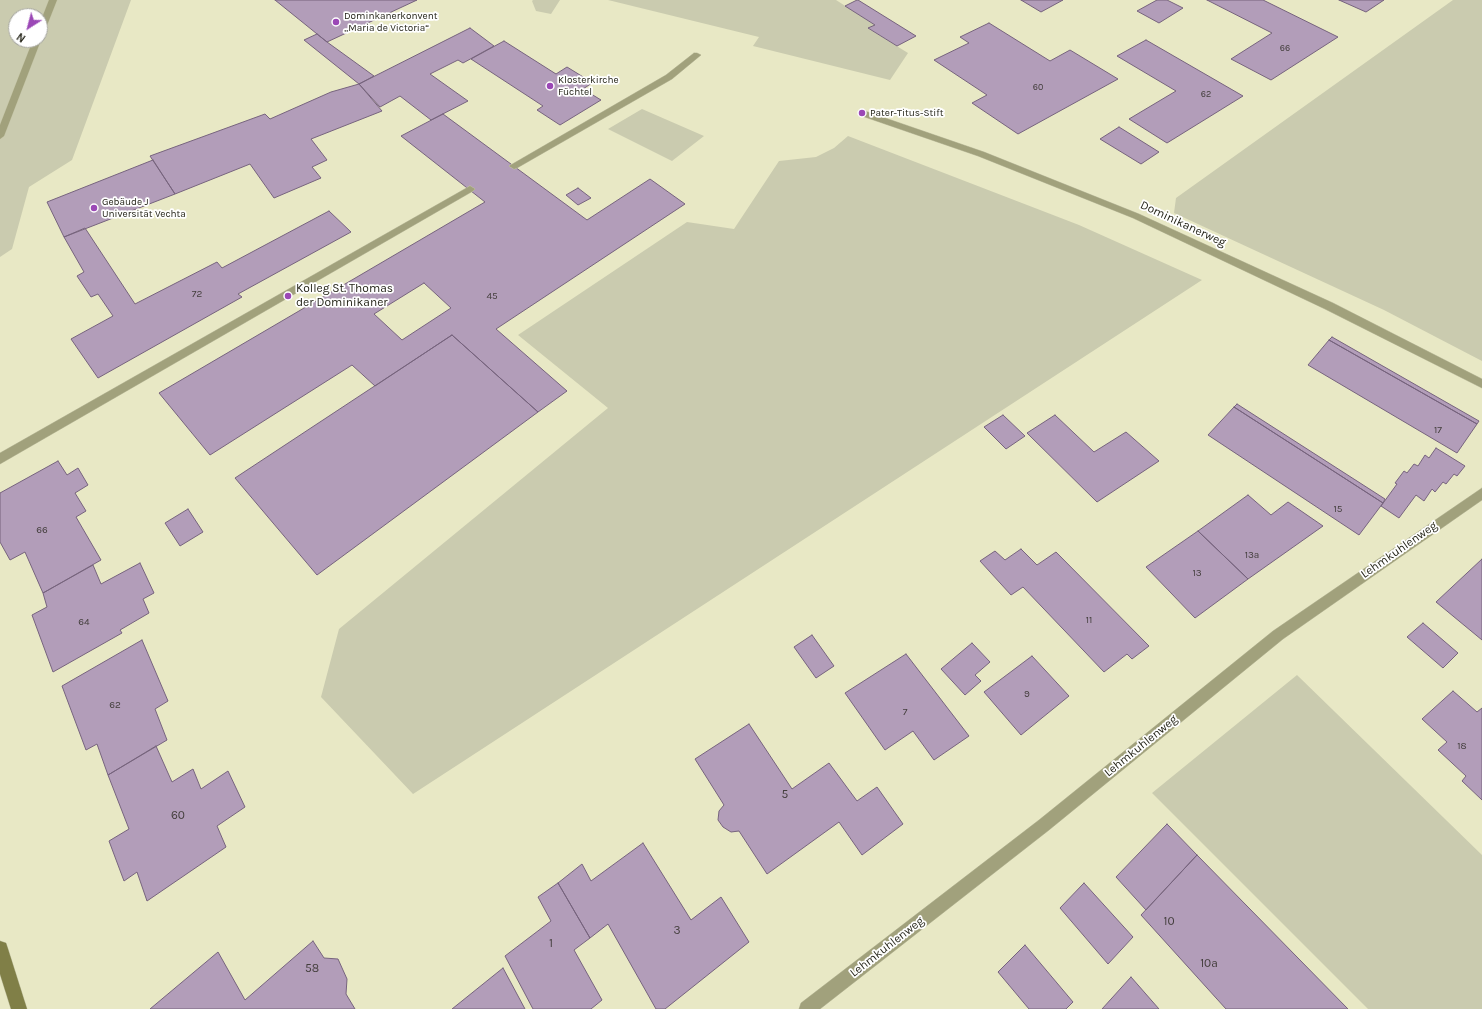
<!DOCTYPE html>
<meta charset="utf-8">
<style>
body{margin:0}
#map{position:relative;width:1482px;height:1009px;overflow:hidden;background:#e8e8c5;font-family:Karla,sans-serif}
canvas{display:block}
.north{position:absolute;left:8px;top:8px;width:40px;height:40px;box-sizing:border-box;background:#fff;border:1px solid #a5a5a0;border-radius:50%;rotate:216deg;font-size:11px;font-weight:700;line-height:16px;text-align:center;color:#1e1e12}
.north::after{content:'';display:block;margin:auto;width:14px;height:18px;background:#9b48b6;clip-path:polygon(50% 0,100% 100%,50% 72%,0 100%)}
</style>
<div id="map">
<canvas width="1482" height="1009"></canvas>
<div class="north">N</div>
</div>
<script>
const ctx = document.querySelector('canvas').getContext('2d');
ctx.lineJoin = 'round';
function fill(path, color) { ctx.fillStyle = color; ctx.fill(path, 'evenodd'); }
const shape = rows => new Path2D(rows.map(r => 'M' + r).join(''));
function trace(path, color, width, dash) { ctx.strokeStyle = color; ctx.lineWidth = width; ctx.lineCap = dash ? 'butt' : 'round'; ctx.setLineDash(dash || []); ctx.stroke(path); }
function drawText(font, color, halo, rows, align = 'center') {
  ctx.font = font + ' Karla,sans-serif'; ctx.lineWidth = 3.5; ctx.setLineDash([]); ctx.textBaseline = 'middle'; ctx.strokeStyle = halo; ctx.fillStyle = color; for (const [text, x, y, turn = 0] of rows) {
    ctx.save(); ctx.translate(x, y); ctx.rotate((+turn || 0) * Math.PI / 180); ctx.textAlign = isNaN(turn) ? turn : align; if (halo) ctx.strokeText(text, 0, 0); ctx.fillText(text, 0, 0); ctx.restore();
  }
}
fill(shape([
 [0,0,131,0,72,160,29,187,12,249,0,257],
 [16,16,40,16,40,40,16,40],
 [533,0,560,0,551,14,536,11,532,1],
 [608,0,836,0,875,25,869,29,908,53,890,80,753,46,759,37],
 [1453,0,1482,0,1482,361,1384,310,1174,213,1176,198],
 [642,109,704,136,672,161,608,129],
 [848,136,1079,225,1202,280,413,794,321,697,339,629,608,408,518,335,687,222,734,229,779,161,816,157,834,148],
 [1297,675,1482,855,1482,1009,1368,1009,1152,793]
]), '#cacbaf');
const building = shape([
 [275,0,417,0,327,42,275,0],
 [857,0,858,0,916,36,897,46,868,28,875,25,845,6,857,0],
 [1021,0,1063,0,1041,12,1021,0],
 [1157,0,1167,0,1183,8,1159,23,1137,11,1157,0],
 [1207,0,1263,0,1338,37,1271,80,1231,59,1272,33,1207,0],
 [1339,0,1384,0,1366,12,1339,0],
 [989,23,1050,61,1070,50,1118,79,1018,134,972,103,987,95,934,60,969,43,960,37,989,23],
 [470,28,494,46,463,63,458,60,430,74,468,101,431,120,400,96,380,107,359,84,470,28],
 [317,34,327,42,374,76,359,84,304,40,317,34],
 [1146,40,1243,96,1167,143,1129,119,1176,91,1117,56,1146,40],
 [504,41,556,74,567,67,580,75,592,83,583,89,601,100,560,125,537,110,543,106,471,59,504,41],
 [359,84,382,111,311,139,327,160,312,167,321,178,274,198,250,164,175,194,150,156,265,114,270,119,331,92,359,84],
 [443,114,587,220,650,179,685,204,496,329,567,391,538,412,452,335,375,386,352,365,210,455,159,393,485,202,401,136,443,114],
 [424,283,451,308,402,340,374,314,424,283],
 [1119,127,1159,152,1141,164,1100,139,1119,127],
 [153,160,175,194,64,237,47,202,153,160],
 [578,188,591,198,578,205,566,195,578,188],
 [329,211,351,232,238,294,242,297,98,378,71,339,113,316,98,294,91,297,77,276,84,272,64,237,85,228,135,304,217,262,222,268,329,211],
 [452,335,538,412,317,575,235,478,452,335],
 [1332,337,1479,421,1477,424,1329,340,1332,337],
 [1329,340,1477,424,1457,453,1308,365,1329,340],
 [1237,404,1385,499,1383,503,1234,407,1237,404],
 [1234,407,1383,503,1359,535,1208,435,1234,407],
 [1003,415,1025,436,1006,449,984,427,1003,415],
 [1055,415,1094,452,1126,432,1159,461,1097,502,1027,433,1055,415],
 [1436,448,1465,466,1457,476,1454,474,1446,484,1443,482,1435,492,1432,489,1424,501,1416,495,1399,518,1381,506,1397,484,1395,483,1404,471,1407,473,1414,464,1418,466,1425,455,1429,458,1436,448],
 [58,461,67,475,78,468,88,485,75,493,86,511,76,517,101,560,43,593,25,552,10,560,0,542,0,493,58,461],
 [1248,495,1271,515,1288,502,1323,526,1248,579,1198,531,1248,495],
 [188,509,203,532,180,546,165,523,188,509],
 [1198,531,1248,579,1195,618,1146,567,1198,531],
 [1021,549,1037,565,1056,552,1149,646,1132,659,1127,654,1104,672,1023,587,1011,595,980,561,995,551,1005,560,1021,549],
 [1482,559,1482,640,1436,602,1482,559],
 [140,563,154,593,143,599,149,613,120,630,122,633,53,672,32,615,47,607,43,593,93,565,101,584,140,563],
 [1423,623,1458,653,1443,668,1407,637,1423,623],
 [812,635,834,666,816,678,794,647,812,635],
 [142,640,168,701,155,709,167,740,108,775,97,744,86,750,62,686,142,640],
 [972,643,990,662,975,675,981,681,965,695,941,669,972,643],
 [906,654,969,736,934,760,913,731,885,750,845,693,906,654],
 [1032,656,1069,696,1021,735,984,692,1032,656],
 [1453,691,1477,712,1482,708,1482,800,1462,781,1466,776,1438,750,1447,742,1422,719,1453,691],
 [749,724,792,789,829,763,857,801,877,787,903,824,862,855,839,822,767,874,739,831,731,832,723,827,718,820,719,811,724,805,695,759,749,724],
 [156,746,172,782,193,769,201,789,228,771,245,807,217,826,226,847,147,901,137,872,124,881,109,841,129,829,108,775,156,746],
 [1167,824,1197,855,1146,910,1116,877,1167,824],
 [643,843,691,920,721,897,749,942,665,1009,656,1009,608,924,590,938,558,883,582,864,591,881,643,843],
 [1197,855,1348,1009,1226,1009,1141,915,1197,855],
 [558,883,590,938,574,950,602,1000,591,1009,533,1009,505,956,551,921,538,897,558,883],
 [1084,883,1133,937,1108,964,1060,908,1084,883],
 [313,941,324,958,338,959,347,979,346,994,355,1009,150,1009,218,952,245,1000,313,941],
 [1025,945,1073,1002,1066,1009,1029,1009,998,972,1025,945],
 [503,968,525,1009,452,1009,503,968],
 [1131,977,1159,1009,1102,1009,1131,977]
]);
fill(building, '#b29db9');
trace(building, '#76637d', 1);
const lane = shape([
 [694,53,697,53,701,55,672,79,517,168,514,169,509,166,666,75,694,53],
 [470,186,475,189,473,191,0,464,0,453,470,186]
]);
const street = shape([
 [49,0,57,0,44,33,40,35,40,23,49,0],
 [40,39,41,40,4,136,0,139,0,125,33,40,40,40,40,39],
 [862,110,984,152,1139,214,1333,303,1482,379,1482,388,1325,309,1133,218,978,156,859,115,858,113,859,111,862,110],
 [1482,488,1482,500,1283,639,1049,830,820,1009,799,1009,801,1003,1039,820,1273,631,1482,488]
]);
const secondary = shape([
 [0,941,6,943,8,949,27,1009,11,1009,0,974,0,941]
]);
trace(lane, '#c4c4a5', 1);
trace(street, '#c4c4a5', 1);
trace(secondary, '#c4c4a5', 1);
fill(lane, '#a1a17c');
fill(street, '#a1a17c');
fill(secondary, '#807f47');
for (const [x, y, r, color] of [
 [336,22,4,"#9b48b6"],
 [550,86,4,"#9b48b6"],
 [862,113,4,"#9b48b6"],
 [94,208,4,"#9b48b6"],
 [288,296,4,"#9b48b6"]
]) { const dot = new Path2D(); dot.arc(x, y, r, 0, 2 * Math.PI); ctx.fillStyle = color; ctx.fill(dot); trace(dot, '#fff', 1.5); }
drawText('9px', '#433e3c', null, [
 ["66",1285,48],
 ["60",1038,87],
 ["62",1206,94]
]);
drawText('10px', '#1e1e12', '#fff', [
 ["Dominkanerkonvent",344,16],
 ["„Maria de Victoria“",344,28],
 ["Klosterkirche",558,80],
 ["Füchtel",558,92],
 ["Pater-Titus-Stift",870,113],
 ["Gebäude J",102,202],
 ["Universität Vechta",102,214]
], 'left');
drawText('10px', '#433e3c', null, [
 ["72",197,294],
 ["45",492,296],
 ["17",1438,430],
 ["15",1338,509],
 ["66",42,530],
 ["13a",1252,555],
 ["13",1197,573],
 ["11",1089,620],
 ["64",84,622],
 ["9",1027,694],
 ["62",115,705],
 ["7",905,712],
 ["18",1462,746]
]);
drawText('12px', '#1e1e12', '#fff', [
 ["Dominikanerweg",1183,224,25],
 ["Lehmkuhlenweg",1399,550,-35],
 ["Lehmkuhlenweg",1141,746,-39],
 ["Lehmkuhlenweg",887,947,-38]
]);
drawText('12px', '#1e1e12', '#fff', [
 ["Kolleg St. Thomas",296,289],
 ["der Dominikaner",296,303]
], 'left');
drawText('12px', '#433e3c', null, [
 ["5",785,795],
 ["60",178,816],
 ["10",1169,922],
 ["3",677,931],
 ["1",551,944],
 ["10a",1209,964],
 ["58",312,969]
]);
</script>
